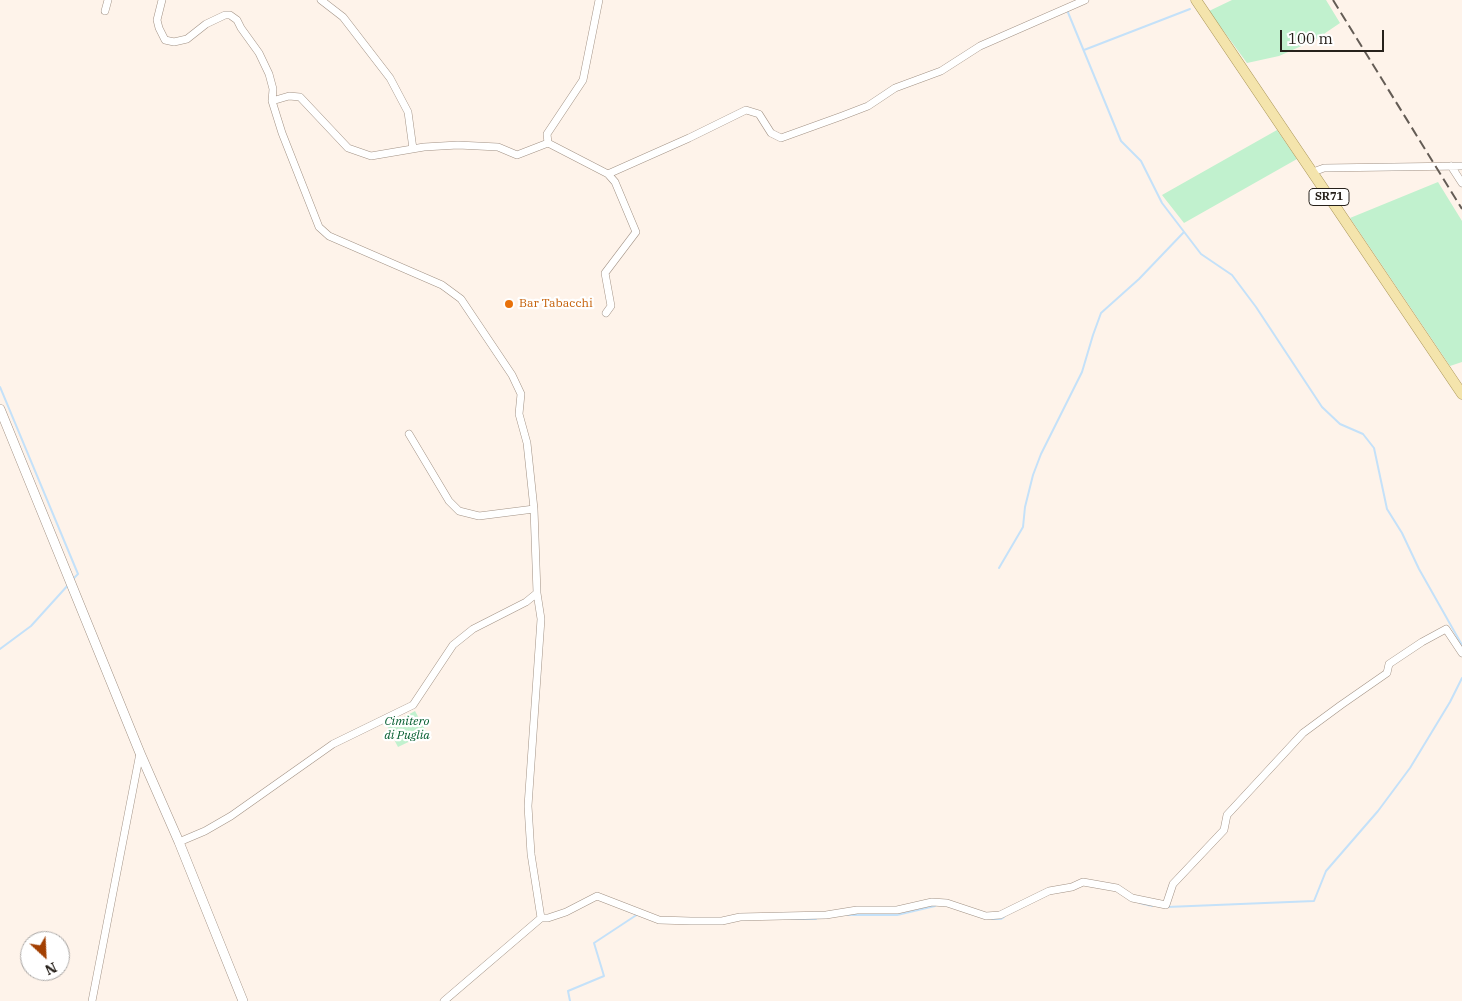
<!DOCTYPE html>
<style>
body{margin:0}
#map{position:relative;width:1462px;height:1001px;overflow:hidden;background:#fef3ea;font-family:"IBM Plex Serif",serif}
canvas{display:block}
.north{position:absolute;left:20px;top:931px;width:50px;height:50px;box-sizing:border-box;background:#fff;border:1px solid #a9a6a4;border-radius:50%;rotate:155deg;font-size:14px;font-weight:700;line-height:20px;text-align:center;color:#27211b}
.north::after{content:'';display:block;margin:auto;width:18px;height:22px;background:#a34002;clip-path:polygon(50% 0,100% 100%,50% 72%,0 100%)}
.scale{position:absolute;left:1280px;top:30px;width:104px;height:22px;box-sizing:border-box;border:2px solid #27211b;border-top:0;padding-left:6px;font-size:15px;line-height:18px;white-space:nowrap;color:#27211b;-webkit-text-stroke:4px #fff;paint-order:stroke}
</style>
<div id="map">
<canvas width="1462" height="1001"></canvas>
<div class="north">N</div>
<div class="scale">100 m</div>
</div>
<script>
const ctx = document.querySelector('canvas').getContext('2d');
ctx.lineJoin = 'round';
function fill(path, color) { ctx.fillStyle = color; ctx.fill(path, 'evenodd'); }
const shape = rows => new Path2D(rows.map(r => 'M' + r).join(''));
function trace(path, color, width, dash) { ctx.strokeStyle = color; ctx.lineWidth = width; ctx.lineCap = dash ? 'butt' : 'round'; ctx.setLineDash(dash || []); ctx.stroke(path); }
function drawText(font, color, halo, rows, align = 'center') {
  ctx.font = font + ' "IBM Plex Serif",serif'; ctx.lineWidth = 4.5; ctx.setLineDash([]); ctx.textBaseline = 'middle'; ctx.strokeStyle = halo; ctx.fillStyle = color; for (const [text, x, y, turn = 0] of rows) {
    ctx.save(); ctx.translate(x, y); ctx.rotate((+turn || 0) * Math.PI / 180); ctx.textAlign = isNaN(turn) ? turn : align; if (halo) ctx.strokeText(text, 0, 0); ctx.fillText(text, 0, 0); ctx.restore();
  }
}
fill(shape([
 [1232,0,1326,0,1340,23,1315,40,1279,56,1247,63,1209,11],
 [1277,130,1297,159,1184,223,1162,195],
 [1438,182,1462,221,1462,362,1450,366,1350,218],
 [415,711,427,733,398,747,387,726]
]), '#c1f1ce');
trace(shape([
 [1067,10,1121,141,1141,161,1162,203,1201,254,1232,275,1256,307,1322,407,1340,424,1363,434,1374,448,1387,509,1402,533,1419,569,1462,645],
 [1084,50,1190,9],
 [0,387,78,574,72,580],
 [999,568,1023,527,1025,507,1033,475,1041,454,1082,372,1093,335,1101,313,1139,279,1184,232],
 [0,649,31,626,69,584],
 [1140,903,1152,906],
 [1167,907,1314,901,1326,871,1378,811,1410,768,1450,702,1462,678],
 [848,915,897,915,935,906],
 [791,919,816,919],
 [992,919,1001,919,1004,917],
 [694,924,704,924],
 [570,1001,568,991,604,976,594,943,638,914]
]), '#c4e1f9', 2);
const minor = shape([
 [162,0,157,20,159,28,165,40,174,42,187,39,206,24,225,15,230,15,237,20,241,28,259,53,269,74,273,89,272,101,282,133,319,227,329,236,442,285,461,299,512,375,521,394,519,414,527,443,534,509,537,593,526,602,473,629,453,645,413,705,333,744,231,816,205,831,179,842],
 [321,0,343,17,390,78,408,112,413,149],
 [105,11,108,0],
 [272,101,289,96,300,97,348,148,371,156,424,147,458,145,498,147,517,155,548,143,608,174,615,182,636,232,605,273,611,306,606,313],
 [548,143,547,134,583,80,599,0],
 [1451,166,1462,183],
 [1313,172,1324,168,1462,166],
 [608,174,689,138,746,110,759,114,771,133,781,138,842,116,868,106,895,88,941,71,980,46,1085,0],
 [409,434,449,501,459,511,479,516,534,509],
 [537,593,541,619,528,806,531,854,541,918],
 [92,1001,140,753],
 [444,1001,541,918,548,918,566,912,597,896,659,920,691,921,722,921,740,917,826,915,857,910,897,910,932,902,947,903,986,916,1000,915,1049,891,1072,887,1083,882,1117,888,1132,898,1166,905,1173,884,1224,830,1227,815,1303,733,1341,705,1387,673,1389,664,1422,642,1446,629,1462,653]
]);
const tertiary = shape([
 [0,409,140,753,179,842,243,1001]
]);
const primary = shape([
 [1196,0,1462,394]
]);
trace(minor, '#a29285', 8);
trace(tertiary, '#a29285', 10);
trace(primary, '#a89456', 11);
trace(minor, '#fff', 7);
trace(tertiary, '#fff', 9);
trace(primary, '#f4e4ac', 10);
trace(shape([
 [1333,0,1462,209]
]), '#645c55', 2, [10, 5]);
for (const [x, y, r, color] of [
 [509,304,5,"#e8710a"]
]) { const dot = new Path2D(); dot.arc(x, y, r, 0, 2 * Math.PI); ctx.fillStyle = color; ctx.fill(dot); trace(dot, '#fff', 2); }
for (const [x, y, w] of [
 [1329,197,40]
]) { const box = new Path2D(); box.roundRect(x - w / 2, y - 8.5, w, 17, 4); ctx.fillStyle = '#fff'; ctx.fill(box); trace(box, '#27211b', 1); }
drawText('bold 11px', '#27211b', null, [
 ["SR71",1329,197]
]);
drawText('12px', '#c56008', '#fff', [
 ["Bar Tabacchi",519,304]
], 'left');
drawText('italic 12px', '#045d2f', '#fff', [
 ["Cimitero",407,722],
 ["di Puglia",407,736]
]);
</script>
